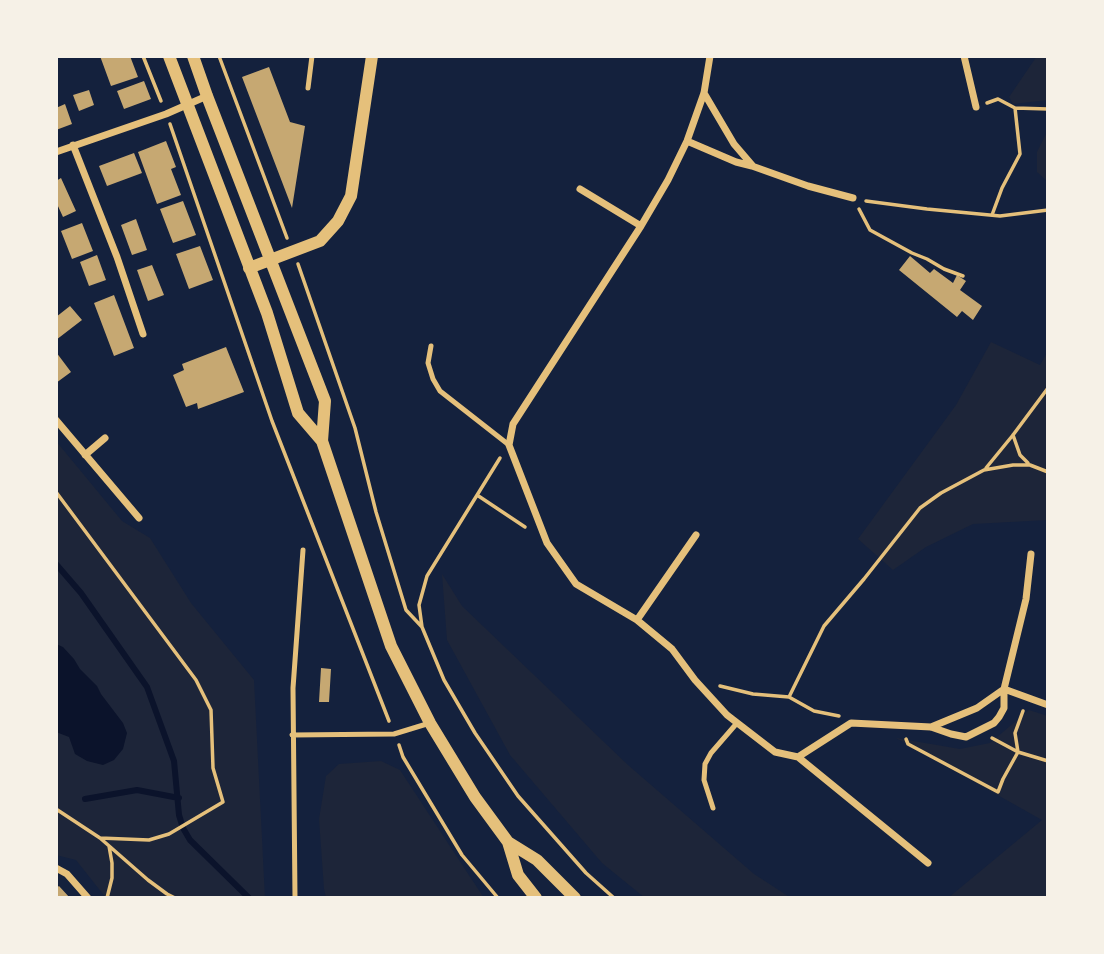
<!DOCTYPE html>
<style>
body{margin:0}
#map{position:relative;width:1104px;height:954px;overflow:hidden;background:#14213d;font-family:"IBM Plex Sans",sans-serif}
canvas{display:block}
.frame{position:absolute;inset:0;border:58px solid #f6f1e7;pointer-events:none}
</style>
<div id="map">
<canvas width="1104" height="954"></canvas>
<div class="frame"></div>
</div>
<script>
const ctx = document.querySelector('canvas').getContext('2d');
ctx.lineJoin = 'round';
function fill(path, color) { ctx.fillStyle = color; ctx.fill(path, 'evenodd'); }
const shape = rows => new Path2D(rows.map(r => 'M' + r).join(''));
function trace(path, color, width, dash) { ctx.strokeStyle = color; ctx.lineWidth = width; ctx.lineCap = dash ? 'butt' : 'round'; ctx.setLineDash(dash || []); ctx.stroke(path); }
fill(shape([
 [1037,56,1048,56,1048,100,1013,104,1009,97],
 [1048,130,1048,182,1037,172,1037,152],
 [991,342,1040,365,1048,351,1048,520,973,524,926,547,893,570,858,539,956,405],
 [56,441,122,521,150,538,191,603,254,680,265,898,106,898,76,860,56,855],
 [442,574,462,606,628,765,754,874,791,898,645,898,602,863,510,755,447,640],
 [1029,710,1048,716,1048,898,948,898,1042,820,896,738,960,749,990,743],
 [381,761,400,770,484,898,326,898,324,889,319,819,326,776,339,764]
]), '#1d2539');
fill(shape([
 [56,644,63,647,74,659,80,669,97,686,101,694,123,723,127,733,123,749,114,760,103,765,87,761,75,754,69,737,56,732]
]), '#0b132b');
trace(shape([
 [56,564,81,593,147,687,174,761,179,815,183,828,190,840,249,898],
 [85,799,137,790,179,798]
]), '#0b132b', 6);
fill(shape([
 [100,56,130,56,138,77,111,86],
 [269,67,290,122,305,126,292,208,242,77],
 [144,81,151,99,124,109,117,91],
 [89,90,94,105,79,111,73,95],
 [65,104,72,124,56,130,56,108],
 [166,141,176,167,171,169,181,195,157,204,138,152],
 [134,153,142,173,107,186,99,166],
 [61,178,76,211,63,217,57,204,56,205,56,181],
 [183,201,196,235,173,243,160,209],
 [136,219,147,250,132,255,121,225],
 [82,223,93,251,72,259,61,231],
 [200,246,213,280,189,289,176,254],
 [97,255,106,280,89,286,80,262],
 [910,256,930,273,934,269,953,283,957,275,966,281,960,290,982,306,973,320,962,311,957,317,899,270],
 [152,265,164,295,148,301,137,270],
 [114,295,134,348,114,356,94,303],
 [70,306,82,320,56,340,56,317],
 [226,347,244,392,198,409,197,403,186,407,173,375,184,370,182,364],
 [56,352,71,372,56,383],
 [321,668,331,669,329,702,319,702],
 [59,886,70,898,56,898,56,888]
]), '#c6a872');
trace(shape([
 [143,56,161,101],
 [219,56,287,238],
 [987,103,998,99,1015,108,1048,109],
 [170,124,272,421,389,721],
 [866,201,927,209,1000,216,1048,210],
 [859,209,870,230,912,253,927,259,944,269,963,276],
 [992,215,1002,188,1020,154,1015,108],
 [298,264,355,428,376,512,406,610,422,627],
 [1013,435,1020,455,1028,463],
 [500,458,427,576,419,605,422,627,444,680,475,733,518,796,586,873,614,898],
 [986,468,1013,435,1048,388],
 [56,492,196,680,211,710,213,768,223,802,169,834,149,840,100,838,56,809],
 [477,495,525,527],
 [720,686,753,694,789,697,824,626,864,579,920,508,941,493,984,470,1013,465,1030,465,1048,472],
 [789,697,814,711,839,716],
 [992,738,1018,752,1048,761],
 [906,739,908,744,998,792,1003,779,1018,752,1015,733,1023,711],
 [399,745,403,757,462,855,498,898],
 [100,838,148,880,167,894,175,898],
 [107,898,112,878,112,863,109,846]
]), '#e5c07b', 3.5);
trace(shape([
 [308,88,312,56],
 [431,346,428,363,433,379,440,391,509,445],
 [292,735,394,734,430,723],
 [713,808,704,780,705,764,711,753,737,723],
 [295,898,293,688,303,550]
]), '#e5c07b', 5);
trace(shape([
 [710,56,704,93,687,141,668,180,641,226,513,424,509,445,547,543,576,584,637,620,672,649,695,680,727,715,775,752,798,757,928,863],
 [964,56,976,107],
 [704,93,734,144,752,165],
 [687,141,736,162,752,166,808,186,853,198],
 [73,145,117,257,143,334],
 [56,152,166,114,207,96],
 [580,189,641,226],
 [56,420,139,518],
 [85,455,105,438],
 [1031,554,1026,599,1004,689,1048,705],
 [637,620,696,535],
 [798,757,851,723,931,727,951,734,966,737,994,723,999,717,1004,708,1004,689,977,708,931,727],
 [56,868,67,874,88,898]
]), '#e5c07b', 7);
trace(shape([
 [169,56,267,313,298,413,322,441,391,646,430,723,475,797,508,842,518,875,536,898],
 [193,56,207,96,325,401,322,441],
 [249,268,320,241,338,221,351,196,372,56],
 [508,842,537,860,575,898]
]), '#e5c07b', 12);
</script>
